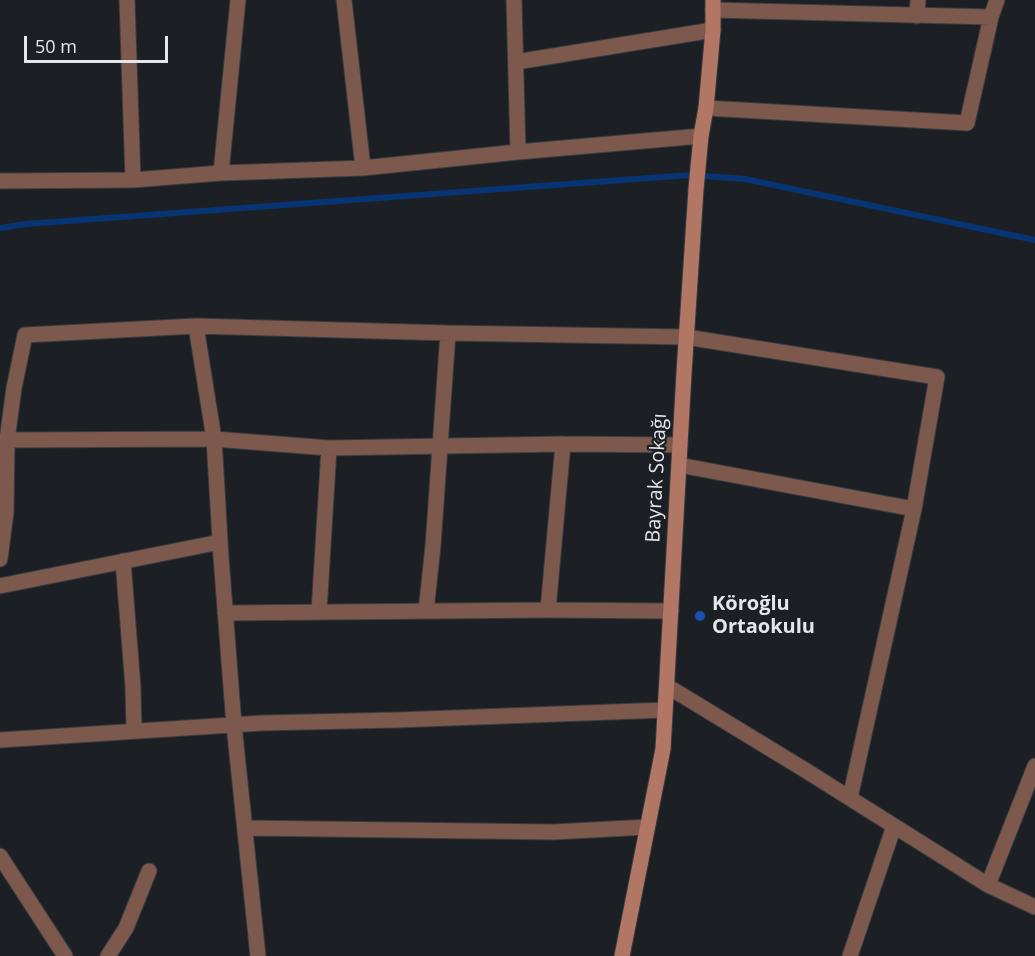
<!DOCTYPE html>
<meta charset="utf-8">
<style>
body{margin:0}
#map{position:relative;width:1035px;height:956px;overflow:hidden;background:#1c2025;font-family:"Open Sans",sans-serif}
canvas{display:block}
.scale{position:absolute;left:24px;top:36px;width:144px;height:27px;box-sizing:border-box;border:3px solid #e3e6ea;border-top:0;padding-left:8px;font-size:18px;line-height:21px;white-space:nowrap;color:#e3e6ea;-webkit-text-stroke:4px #1c2025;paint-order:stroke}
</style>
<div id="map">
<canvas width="1035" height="956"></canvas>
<div class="scale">50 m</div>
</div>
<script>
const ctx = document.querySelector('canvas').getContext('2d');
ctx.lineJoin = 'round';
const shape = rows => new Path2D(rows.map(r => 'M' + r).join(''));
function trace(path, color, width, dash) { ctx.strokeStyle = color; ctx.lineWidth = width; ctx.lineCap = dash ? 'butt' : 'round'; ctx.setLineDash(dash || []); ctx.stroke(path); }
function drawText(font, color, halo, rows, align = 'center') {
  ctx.font = font + ' "Open Sans",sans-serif'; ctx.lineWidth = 4.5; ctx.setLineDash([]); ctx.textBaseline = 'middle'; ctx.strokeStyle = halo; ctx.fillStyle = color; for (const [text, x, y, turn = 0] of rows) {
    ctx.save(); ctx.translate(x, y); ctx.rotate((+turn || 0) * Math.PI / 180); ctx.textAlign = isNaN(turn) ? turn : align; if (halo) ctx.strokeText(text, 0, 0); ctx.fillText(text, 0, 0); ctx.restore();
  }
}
trace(shape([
 [0,228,26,224,690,175,745,179,1035,240]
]), '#073573', 6);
const minor = shape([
 [127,0,133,180],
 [344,0,363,168],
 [514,0,518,152],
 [713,10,991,17],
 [917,16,918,0],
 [516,62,713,30],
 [706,108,967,123,991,17,997,0],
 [221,173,238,0],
 [0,181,133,180,221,173,363,168,518,152,701,136],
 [196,326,214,439,221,557,234,725,258,956],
 [0,441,7,440,214,439,329,448,563,444,680,445],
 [679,465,914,509],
 [0,559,6,512,7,440,14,388,25,335,196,326,448,333,686,337,937,377,914,509,850,798],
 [123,561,133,687,134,731],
 [0,586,220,542],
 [548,610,563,444],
 [426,611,433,546,448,333],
 [319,612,329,448],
 [225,613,548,610,671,611],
 [667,686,805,770,988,885,1035,907],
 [0,740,262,723,397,720,665,710],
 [245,828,554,832,647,827],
 [988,885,1035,766],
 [108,956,126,928,149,871],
 [850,956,894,826]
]);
const tertiary = shape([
 [0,856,65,956]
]);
const secondary = shape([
 [622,956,663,749,684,373,696,189,701,136,706,108,713,30,713,0]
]);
trace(minor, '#383c41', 17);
trace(tertiary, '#383c41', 17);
trace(secondary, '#383c41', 17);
trace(minor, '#7d584c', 15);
trace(tertiary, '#7d584c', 15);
trace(secondary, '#b17764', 15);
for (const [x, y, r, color] of [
 [700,616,6,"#1a4fb4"]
]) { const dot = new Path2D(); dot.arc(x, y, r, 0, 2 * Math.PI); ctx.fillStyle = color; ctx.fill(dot); trace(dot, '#1c2025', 2); }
drawText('20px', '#e3e6ea', '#1c2025', [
 ["Bayrak Sokağı",657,478,-87]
]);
drawText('bold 20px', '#e3e6ea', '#1c2025', [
 ["Köroğlu",712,604],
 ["Ortaokulu",712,627]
], 'left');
</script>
